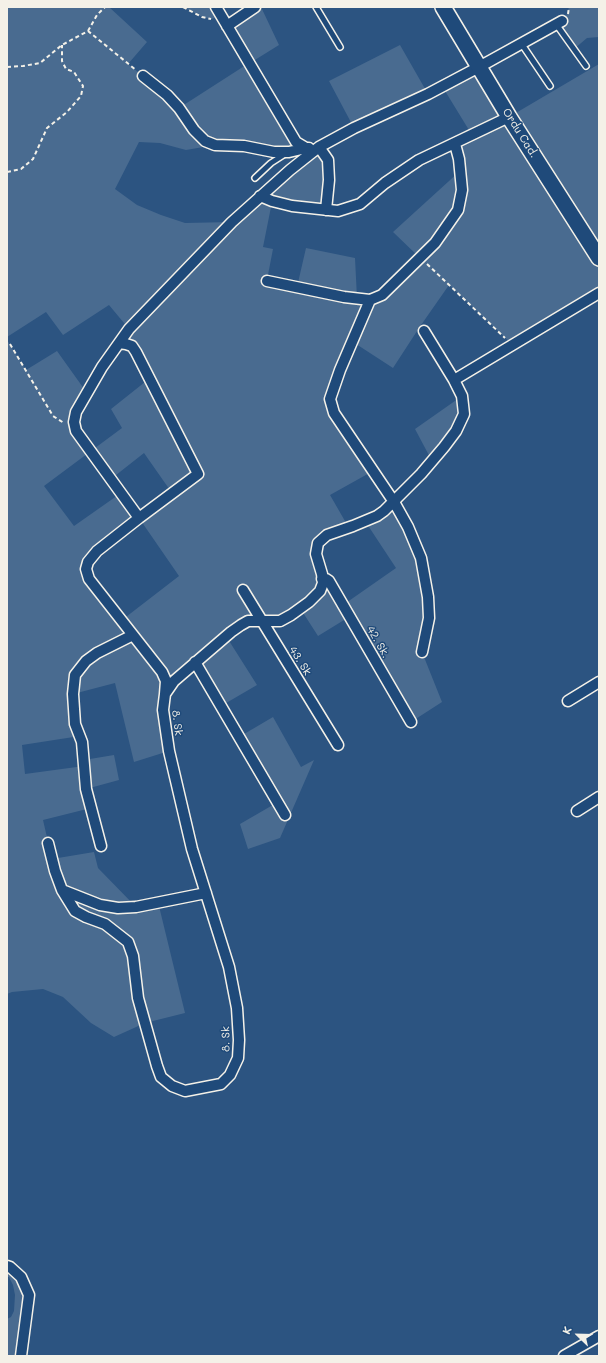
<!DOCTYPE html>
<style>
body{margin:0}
#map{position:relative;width:606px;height:1363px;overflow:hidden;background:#2c5481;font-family:Mali,sans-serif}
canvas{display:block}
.frame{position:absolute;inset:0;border:8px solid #f4f1e8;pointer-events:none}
.north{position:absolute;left:558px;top:1315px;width:40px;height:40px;-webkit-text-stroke:3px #1f4a7a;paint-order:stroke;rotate:293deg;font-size:11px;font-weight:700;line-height:16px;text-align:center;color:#f4f1e8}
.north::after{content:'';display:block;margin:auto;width:14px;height:18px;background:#f4f1e8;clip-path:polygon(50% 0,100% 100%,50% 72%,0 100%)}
</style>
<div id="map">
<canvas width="606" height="1363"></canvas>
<div class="frame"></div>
<div class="north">K</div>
</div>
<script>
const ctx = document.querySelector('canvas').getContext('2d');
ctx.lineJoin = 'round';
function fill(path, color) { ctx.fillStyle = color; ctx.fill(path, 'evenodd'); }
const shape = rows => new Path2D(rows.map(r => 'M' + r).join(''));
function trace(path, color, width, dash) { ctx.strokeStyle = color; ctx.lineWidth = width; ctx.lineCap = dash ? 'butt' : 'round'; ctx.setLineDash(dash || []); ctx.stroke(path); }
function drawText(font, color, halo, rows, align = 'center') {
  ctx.font = font + ' Mali,sans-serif'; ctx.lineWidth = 3; ctx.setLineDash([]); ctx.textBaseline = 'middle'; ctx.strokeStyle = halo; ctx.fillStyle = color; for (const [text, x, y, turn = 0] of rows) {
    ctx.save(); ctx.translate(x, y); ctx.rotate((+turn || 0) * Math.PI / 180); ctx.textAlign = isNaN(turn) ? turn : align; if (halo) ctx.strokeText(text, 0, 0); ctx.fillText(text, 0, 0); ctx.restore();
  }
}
fill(shape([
 [7,7,109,7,147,42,128,64,167,95,179,108,249,63,227,26,255,7,261,7,279,45,250,63,306,148,215,145,186,150,160,143,139,142,115,189,137,205,161,215,185,223,232,222,319,147,323,153,326,210,272,202,263,247,273,249,267,280,297,287,306,248,355,258,357,298,370,300,420,258,393,232,460,171,455,144,472,135,442,86,479,67,509,117,599,64,599,293,513,345,449,285,419,328,393,368,353,342,330,399,373,471,330,495,349,528,327,535,316,554,343,605,396,568,365,521,394,502,408,527,428,597,422,652,442,702,411,722,349,617,318,636,300,608,291,615,258,621,226,636,257,685,221,706,195,663,165,694,169,751,134,762,115,683,73,694,80,736,22,745,25,774,84,766,84,760,114,755,119,780,86,789,91,808,43,820,52,859,94,852,98,868,136,907,158,902,185,1013,145,1023,114,1037,91,1023,63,997,43,989,12,992,7,994,7,340,26,370,57,351,87,393,74,422,91,451,122,428,111,409,150,378,126,344,129,329,109,305,63,335,46,312,7,337],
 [91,451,111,479,144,453,172,493,139,517,121,493,74,526,44,486],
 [139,518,179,576,122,620,86,569],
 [183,7,216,7,221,16,211,19,202,17],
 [569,7,599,7,599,37,587,38,574,49,556,24,562,21,567,14],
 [400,45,428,94,354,128,329,81],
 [462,396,464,414,432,461,415,429],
 [273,717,301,767,314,760,280,838,248,849,240,824,278,802,239,737],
 [7,1273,16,1278,24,1293,16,1356,7,1356,7,1319,11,1317,14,1311,15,1295,13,1285,9,1277,7,1277]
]), '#496b90');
const service = shape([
 [316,7,340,47],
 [556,24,586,66],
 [521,43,550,86],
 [255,178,271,163,285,154]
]);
const minor = shape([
 [216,7,296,142,306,148,309,148],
 [227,26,255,7],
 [143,76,167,95,179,108,194,130,205,141,215,145,244,146,274,152,289,152,306,148],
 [319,147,328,160,329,180,326,210],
 [260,196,272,201,292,206,338,211,360,204,385,183,419,160,509,117],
 [267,281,344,297,370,300,382,295,435,243,458,210,462,190,459,159,455,144],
 [370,300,340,370,330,399,334,413,394,502,408,527,421,558,428,597,429,618,422,652],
 [119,343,126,344,132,346,136,352,198,474,139,518,97,551,88,562,86,569,89,579,162,672,166,681,165,694],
 [454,380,599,293],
 [139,518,76,431,74,422,76,412,102,367,129,329,232,222,290,170,319,147,354,128,428,94,479,67,562,21],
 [322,579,326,579,329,581,411,722],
 [243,590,338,745],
 [195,662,285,815],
 [568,701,599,682],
 [577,811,599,797],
 [48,843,55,871,62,890,75,911,86,917,105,924,128,942,133,956,138,998,157,1066,161,1077,172,1086,185,1091,221,1084,230,1075,238,1058,239,1040,237,1008,229,967,192,849,169,751,163,710,165,694,174,681,231,632,241,625,248,621,280,621,291,615,309,602,320,591,323,583,322,574,316,554,318,543,327,535,353,526,377,516,384,511,421,474,444,447,456,431,464,414,462,396,454,380,424,331],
 [101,846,86,789,82,742,75,724,73,694,75,675,86,661,97,653,133,635],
 [62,890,100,905,118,908,136,907,206,893],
 [7,1266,10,1267,21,1277,29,1295,21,1356],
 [564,1356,599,1336]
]);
const secondary = shape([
 [443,7,509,117,599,258]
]);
trace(service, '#f4f1e8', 8);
trace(minor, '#f4f1e8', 13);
trace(secondary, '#f4f1e8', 18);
trace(shape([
 [183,7,202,17,211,19],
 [568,14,569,7],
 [88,31,97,15,105,7],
 [7,67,23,66,40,63,62,45,88,31,136,70],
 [7,172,21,169,33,159,47,128,67,112,81,96,83,86,74,72,66,69,62,61,62,45],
 [427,264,505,338],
 [10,344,53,416,64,423]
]), '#f4f1e8', 2, [4, 3]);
trace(service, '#1f4a7a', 5);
trace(minor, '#1f4a7a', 10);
trace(secondary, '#1f4a7a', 15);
drawText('11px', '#f4f1e8', '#1f4a7a', [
 ["Ordu Cad.",520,133,58],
 ["42. Sk.",378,642,60],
 ["43. Sk",300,661,58],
 ["8. Sk",177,723,83],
 ["8. Sk",226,1039,-91]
]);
</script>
